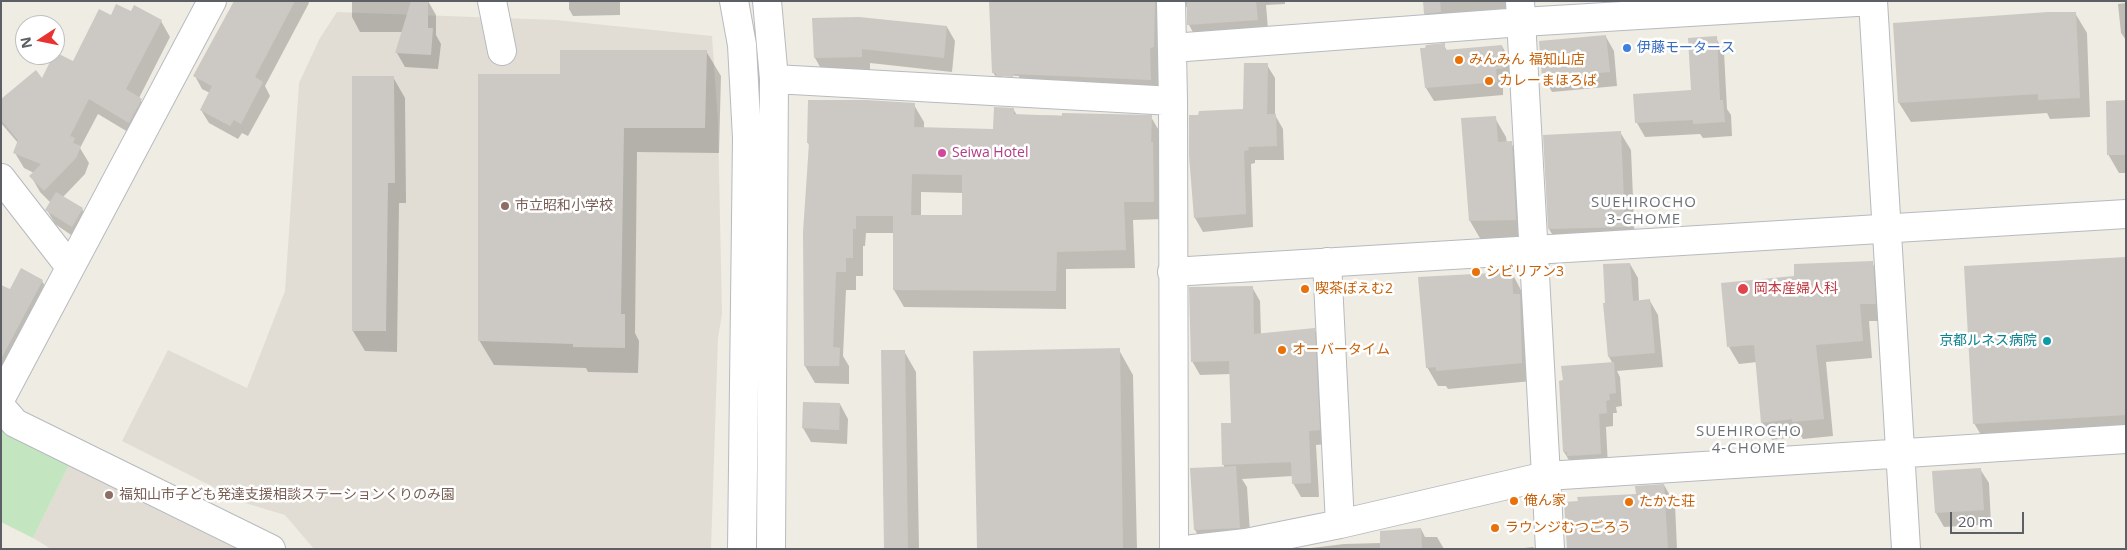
<!DOCTYPE html>
<meta charset="utf-8">
<style>
body{margin:0}
#map{position:relative;width:2127px;height:550px;overflow:hidden;background:#efece4;font-family:"Open Sans",sans-serif}
canvas{display:block}
.frame{position:absolute;inset:0;border:2px solid #5c6065;pointer-events:none}
.north{position:absolute;left:15px;top:15px;width:50px;height:50px;box-sizing:border-box;background:#fff;border:1px solid #bebfc1;border-radius:50%;rotate:259deg;font-size:14px;font-weight:700;line-height:20px;text-align:center;color:#5c6065}
.north::after{content:'';display:block;margin:auto;width:18px;height:22px;background:#e83430;clip-path:polygon(50% 0,100% 100%,50% 72%,0 100%)}
.scale{position:absolute;left:1950px;top:512px;width:74px;height:22px;box-sizing:border-box;border:2px solid #5c6065;border-top:0;padding-left:6px;font-size:15px;line-height:18px;white-space:nowrap;color:#5c6065;-webkit-text-stroke:4px #fff;paint-order:stroke}
</style>
<div id="map">
<canvas width="2127" height="550"></canvas>
<div class="frame"></div>
<div class="north">N</div>
<div class="scale">20 m</div>
</div>
<script>
const ctx = document.querySelector('canvas').getContext('2d');
ctx.lineJoin = 'round';
function fill(path, color) { ctx.fillStyle = color; ctx.fill(path, 'evenodd'); }
const shape = rows => new Path2D(rows.map(r => 'M' + r).join(''));
function trace(path, color, width, dash) { ctx.strokeStyle = color; ctx.lineWidth = width; ctx.lineCap = dash ? 'butt' : 'round'; ctx.setLineDash(dash || []); ctx.stroke(path); }
function drawText(font, color, halo, rows, align = 'center') {
  ctx.font = font + ' "Open Sans","Noto Sans JP",sans-serif'; ctx.lineWidth = 5; ctx.setLineDash([]); ctx.textBaseline = 'middle'; ctx.strokeStyle = halo; ctx.fillStyle = color; for (const [text, x, y, turn = 0] of rows) {
    ctx.save(); ctx.translate(x, y); ctx.rotate((+turn || 0) * Math.PI / 180); ctx.textAlign = isNaN(turn) ? turn : align; if (halo) ctx.strokeText(text, 0, 0); ctx.fillText(text, 0, 0); ctx.restore();
  }
}
fill(shape([
 [337,12,556,20,712,36,718,122,722,314,718,338,711,549,314,549,285,515,245,503,122,441,168,350,247,388,285,291,299,83,320,38],
 [76,451,273,549,51,549,33,538]
]), '#e1ddd5');
fill(shape([
 [1,410,76,451,33,538,1,522]
]), '#c3e6c1');
fill(shape([
 [235,1,308,1,309,3,265,86,270,96,248,136,242,133,238,139,209,123,201,110,210,93,202,89,195,76],
 [352,1,428,1,436,15,436,35,441,44,438,69,405,67,397,53,403,32,360,32,352,17],
 [569,1,620,1,620,15,573,16,569,9],
 [990,1,1285,1,1285,4,1266,5,1269,41,1200,45,1189,25,1188,8,1183,5,1162,100,1005,93,993,72],
 [1002,75,1019,76,1019,78,1002,77],
 [1424,1,1507,1,1508,13,1433,28,1425,13],
 [2126,3,2126,40,2121,33,2118,4],
 [131,13,161,21,170,37,139,98,151,115,138,138,98,114,80,148,89,163,85,174,63,197,82,209,91,223,80,241,55,224,47,210,51,203,40,192,31,176,34,173,24,168,15,153,18,143,1,123,1,100,73,63,111,17],
 [2075,13,2087,33,2090,117,2050,119,2047,113,1911,122,1899,103],
 [814,19,947,27,955,41,952,72,870,63,870,71,823,72,815,58],
 [1606,37,1614,51,1617,86,1552,92,1544,78],
 [1716,38,1724,52,1727,109,1731,115,1732,136,1703,138,1700,134,1645,137,1637,123,1635,95,1692,91],
 [1444,45,1447,51,1502,46,1509,59,1511,81,1503,82,1503,95,1434,101,1426,88,1421,49],
 [706,51,721,76,719,153,637,152,635,333,639,341,638,373,588,372,586,368,494,365,479,340,562,75],
 [1267,65,1275,78,1275,115,1283,129,1284,160,1255,160,1255,163,1251,164,1253,227,1203,232,1195,218,1190,156,1244,110],
 [393,77,405,98,406,203,399,203,397,352,365,351,353,331],
 [809,101,914,105,924,122,924,128,994,130,1013,109,1017,115,1151,117,1161,134,1164,219,1133,220,1135,268,1066,269,1066,309,904,307,894,290,895,233,866,233,865,246,863,246,863,276,856,276,856,290,846,290,843,356,849,366,849,384,815,383,805,366,810,147,808,143],
 [921,192,963,193,963,217,921,216],
 [2126,101,2126,173,2119,173,2108,154],
 [1495,118,1506,137,1507,143,1511,143,1522,162,1527,239,1481,240,1470,221,1463,119],
 [1620,132,1631,150,1635,245,1560,247,1549,229],
 [2126,258,2126,446,1992,454,1974,423],
 [1872,263,1882,280,1885,321,1869,321,1872,358,1826,362,1833,436,1803,439,1801,436,1772,440,1762,422,1757,362,1739,364,1729,347,1795,277],
 [1630,264,1638,278,1639,301,1650,301,1658,315,1663,367,1617,371,1620,377,1622,406,1616,407,1617,413,1613,413,1613,426,1606,427,1608,467,1572,465,1564,452,1613,364,1609,357],
 [1512,273,1522,292,1532,381,1448,389,1446,386,1438,386,1427,367],
 [42,281,52,297,16,365,5,360,1,368,1,286,10,291],
 [1252,287,1260,301,1261,335,1314,329,1322,343,1327,444,1316,445,1319,497,1301,497,1293,483,1293,476,1242,479,1247,487,1251,548,1206,549,1195,530,1192,469,1224,467,1222,424,1233,424,1231,374,1200,375,1192,361],
 [1119,350,1133,375,1137,549,978,549],
 [904,351,916,372,919,549,885,549],
 [804,403,840,404,848,419,847,444,811,442,803,428],
 [1980,469,1989,483,1991,524,1944,527,1936,513],
 [1664,485,1675,504,1677,549,1567,549,1579,502,1637,495],
 [1421,529,1425,537,1437,537,1444,549,1303,549,1344,544,1381,543,1381,532],
 [1533,547,1535,549,1516,549]
]), '#0003');
fill(shape([
 [234,1,295,1,255,77,263,82,241,124,234,120,230,126,200,110,212,86,193,76],
 [411,1,428,1,428,28,433,28,431,55,395,53],
 [989,1,1155,1,1154,47,1150,48,1151,80,1013,74,1013,77,996,76,996,73,992,73],
 [1187,1,1256,1,1258,20,1187,25],
 [1423,1,1440,1,1441,12,1424,14],
 [116,4,131,11,134,5,162,20,126,89,142,99,129,123,89,99,70,136,75,138,73,143,81,146,76,158,44,191,29,176,41,164,13,153,18,140,1,120,1,99,36,70,42,78,55,52,73,61,99,9,111,15],
 [2048,12,2076,12,2080,98,2038,100,2038,94,1898,103,1893,23],
 [859,17,947,26,944,58,862,49,862,57,814,58,812,18],
 [1606,35,1610,72,1542,78,1539,41],
 [1717,36,1720,100,1723,100,1725,122,1693,124,1693,120,1635,123,1633,94,1691,90,1688,38],
 [1445,43,1445,50,1502,45,1504,68,1496,69,1497,82,1425,88,1420,48,1425,48,1426,45],
 [560,50,707,50,705,128,624,128,621,314,625,314,625,348,573,347,573,344,478,341,478,74,560,74],
 [1244,63,1268,63,1267,114,1276,114,1277,146,1248,147,1249,150,1244,151,1246,214,1194,218,1189,156,1189,115,1198,115,1199,111,1243,109],
 [352,76,394,76,395,183,388,183,386,331,352,331],
 [808,100,866,100,915,103,914,127,993,129,994,107,1014,108,1014,114,1062,116,1062,113,1152,115,1151,142,1153,142,1154,202,1124,202,1126,250,1057,252,1056,291,893,290,893,216,856,216,856,229,853,229,853,258,846,258,846,272,836,272,833,347,840,348,839,366,804,366,803,232,809,143,807,143],
 [912,174,962,175,962,215,911,215],
 [2126,100,2126,155,2107,155,2106,101],
 [1496,116,1498,142,1512,141,1516,220,1469,221,1461,118],
 [1621,131,1625,227,1548,229,1543,135],
 [56,192,83,208,72,227,45,210],
 [2126,257,2126,415,1973,424,1964,266],
 [1873,261,1876,304,1860,304,1863,341,1816,345,1824,419,1792,422,1792,419,1761,423,1754,345,1727,347,1721,283,1794,276,1794,264],
 [1630,263,1633,301,1650,299,1655,353,1608,357,1603,303,1605,303,1603,264],
 [21,268,43,280,1,359,1,285,10,289],
 [1512,272,1513,294,1520,294,1522,363,1436,371,1436,367,1426,368,1418,277],
 [1253,286,1254,334,1315,328,1320,430,1309,431,1311,483,1292,484,1291,462,1222,465,1221,423,1231,423,1229,361,1191,362,1189,287],
 [1120,348,1123,549,977,549,973,351],
 [881,350,905,350,908,549,884,549],
 [1614,362,1616,393,1609,394,1610,400,1606,401,1607,413,1599,414,1601,454,1567,456,1567,452,1563,452,1559,381,1563,380,1561,366],
 [803,402,840,403,839,430,802,428],
 [1236,466,1240,528,1194,530,1190,468],
 [1981,468,1984,510,1935,513,1932,471],
 [1664,484,1668,549,1567,549,1564,502,1578,501,1577,497,1636,494,1635,486],
 [1421,528,1422,549,1380,549,1380,531]
]), '#ccc8c3');
const minor = shape([
 [492,1,502,51],
 [734,1,742,45,747,138,742,549],
 [767,1,774,79,771,549],
 [1171,1,1173,101,1174,549],
 [1520,1,1550,549],
 [1873,1,1906,549],
 [1172,48,1522,22,1873,1],
 [774,79,1173,101],
 [1,178,70,267],
 [1327,262,1340,524],
 [1172,272,2126,214],
 [1,398,212,1],
 [1,407,15,423,271,549],
 [1193,549,1246,543,1340,524,1546,476,2126,439]
]);
trace(minor, '#b7babe', 30);
trace(minor, '#fff', 28);
for (const [x, y, r, color] of [
 [1627,48,5,"#3f7fe0"],
 [1459,60,5,"#e8710a"],
 [1489,81,5,"#e8710a"],
 [942,153,5,"#d1479c"],
 [505,206,5,"#8d6e63"],
 [1476,272,5,"#e8710a"],
 [1305,289,5,"#e8710a"],
 [1743,289,6,"#e0444e"],
 [2047,341,5,"#0f9aa8"],
 [1282,350,5,"#e8710a"],
 [109,495,5,"#8d6e63"],
 [1514,501,5,"#e8710a"],
 [1629,502,5,"#e8710a"],
 [1495,528,5,"#e8710a"]
]) { const dot = new Path2D(); dot.arc(x, y, r, 0, 2 * Math.PI); ctx.fillStyle = color; ctx.fill(dot); trace(dot, '#fff', 2); }
drawText('14px', '#366cbe', '#fff', [
 ["伊藤モータース",1637,48]
], 'left');
drawText('14px', '#c56008', '#fff', [
 ["みんみん 福知山店",1469,60],
 ["カレーまほろば",1499,81],
 ["シビリアン3",1486,272],
 ["喫茶ぽえむ2",1315,289],
 ["オーバータイム",1292,350],
 ["俺ん家",1524,501],
 ["たかた荘",1639,502],
 ["ラウンジむつごろう",1505,528]
], 'left');
drawText('14px', '#b23c85', '#fff', [
 ["Seiwa Hotel",952,153]
], 'left');
drawText('14px', '#785e54', '#fff', [
 ["市立昭和小学校",515,206],
 ["福知山市子ども発達支援相談ステーションくりのみ園",119,495]
], 'left');
drawText('14px', '#be3a42', '#fff', [
 ["岡本産婦人科",1754,289]
], 'left');
drawText('14px', '#0d838f', '#fff', [
 ["京都ルネス病院",2037,341]
], 'right');
ctx.letterSpacing = '1px';
drawText('15px', '#6d7277', '#fff', [
 ["SUEHIROCHO",1644,203],
 ["3-CHOME",1644,220],
 ["SUEHIROCHO",1749,432],
 ["4-CHOME",1749,449]
]);
ctx.letterSpacing = '0px';
</script>
